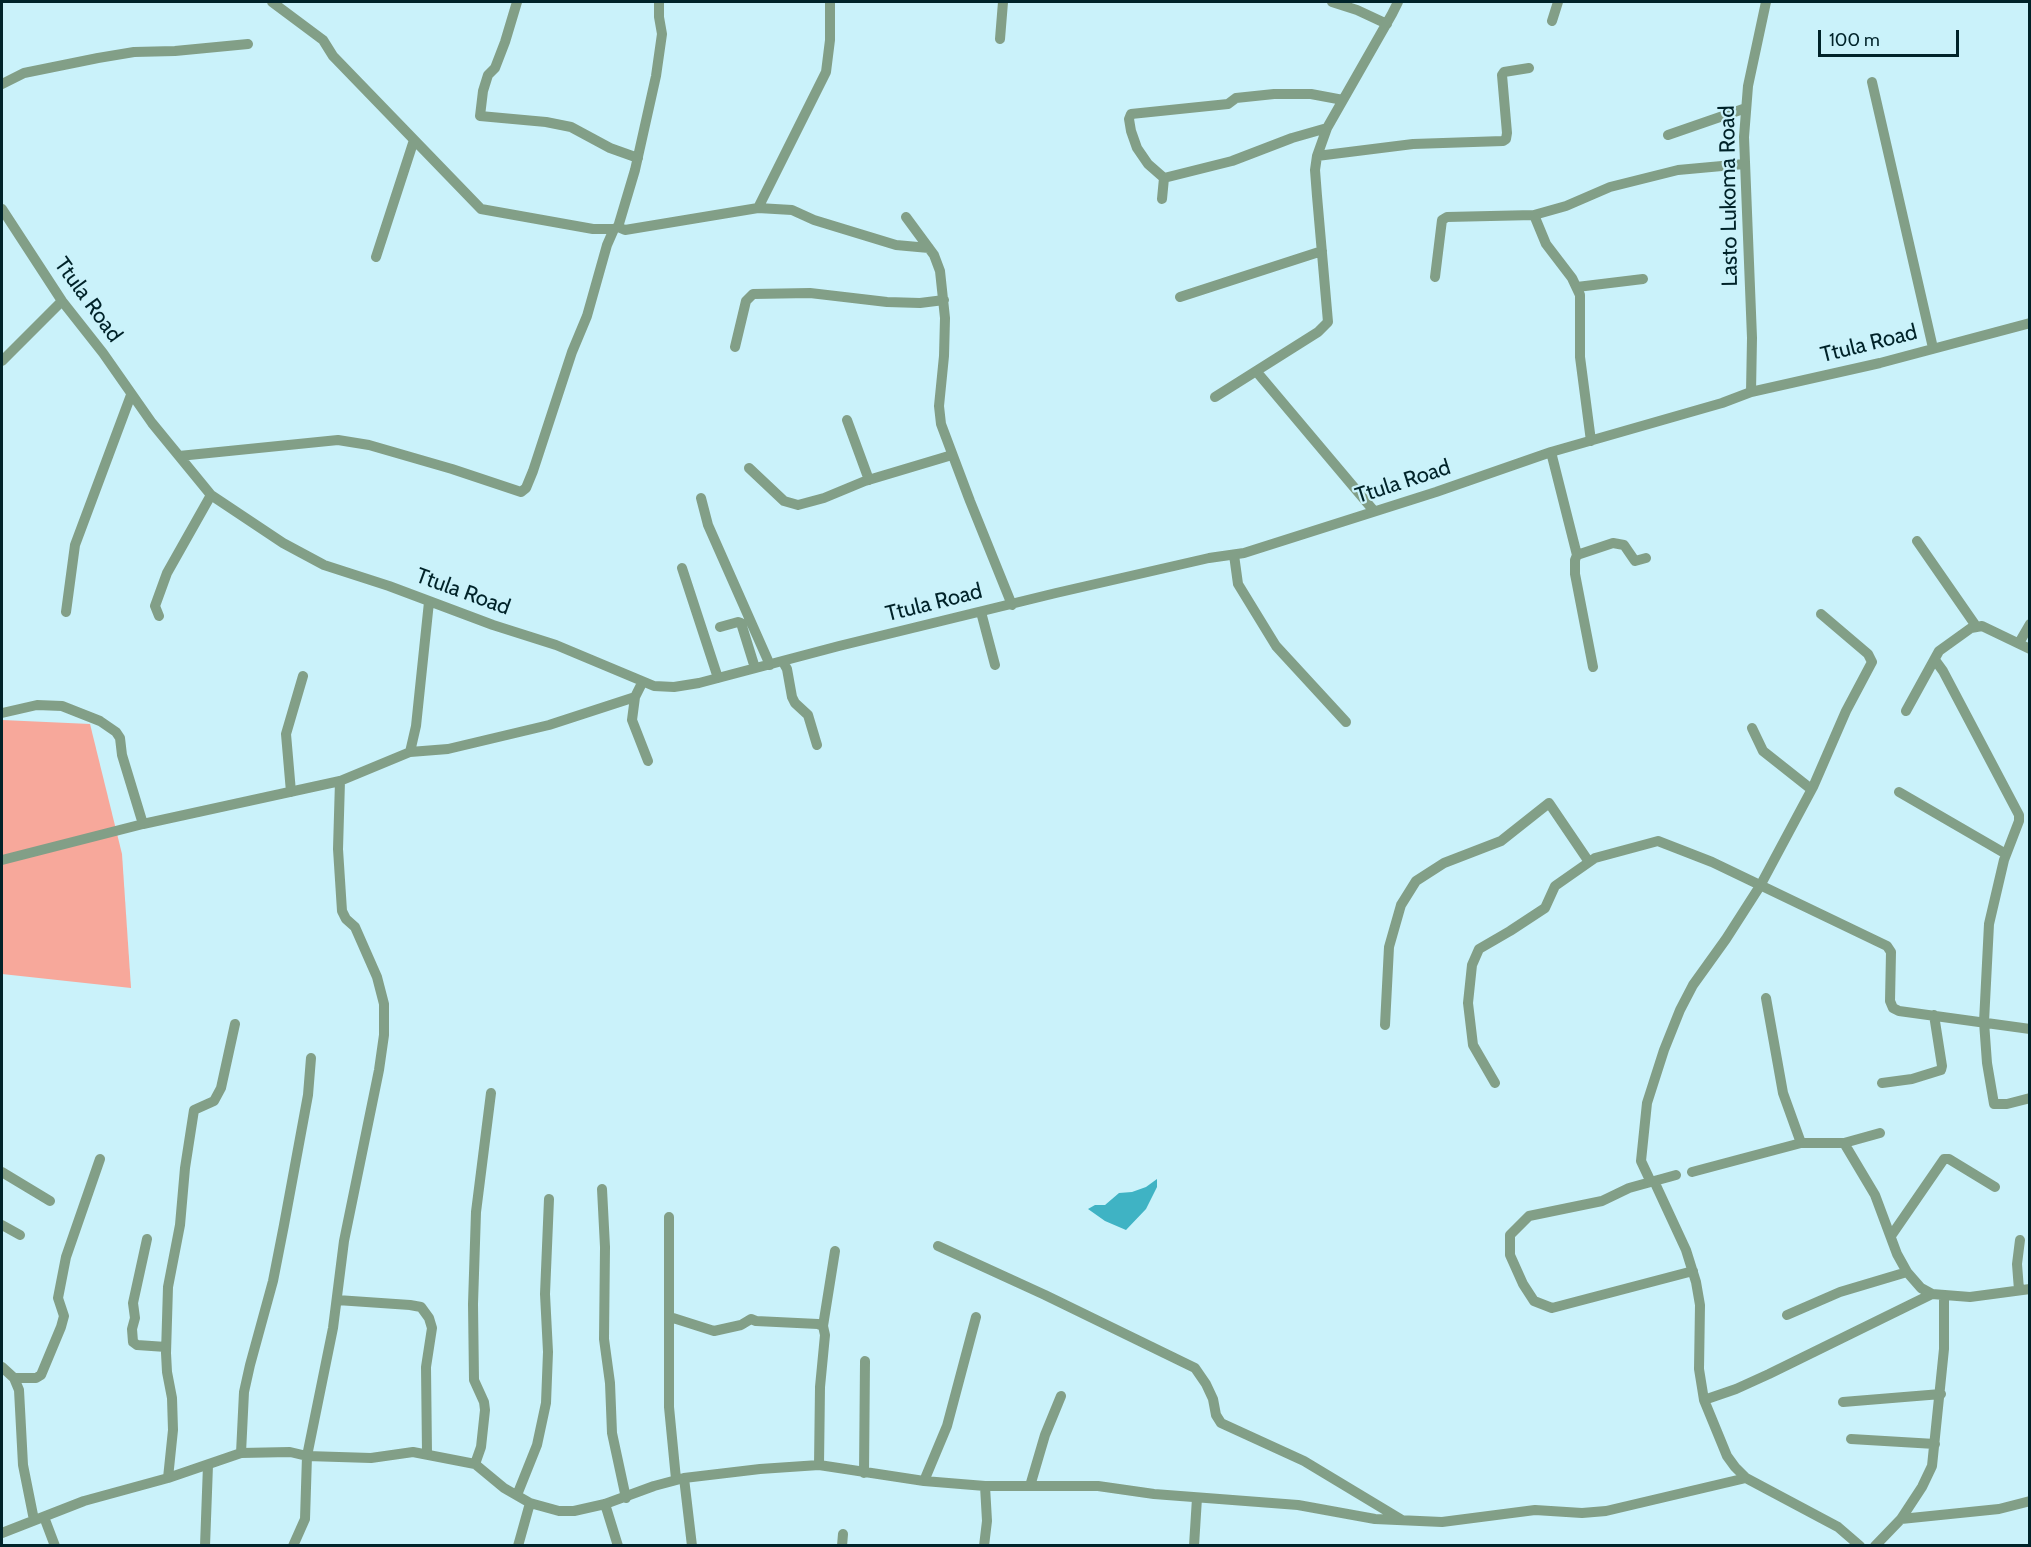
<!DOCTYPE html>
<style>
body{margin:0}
#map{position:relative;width:2031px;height:1547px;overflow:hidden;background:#caf2fa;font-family:Cabin,sans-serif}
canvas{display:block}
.frame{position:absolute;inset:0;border:3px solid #002329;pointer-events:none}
.scale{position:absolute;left:1818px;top:30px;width:141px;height:27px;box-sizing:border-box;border:3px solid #002329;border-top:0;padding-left:8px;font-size:18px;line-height:21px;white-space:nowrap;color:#002329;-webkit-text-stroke:4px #caf2fa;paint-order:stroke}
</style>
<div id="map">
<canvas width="2031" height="1547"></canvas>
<div class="frame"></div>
<div class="scale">100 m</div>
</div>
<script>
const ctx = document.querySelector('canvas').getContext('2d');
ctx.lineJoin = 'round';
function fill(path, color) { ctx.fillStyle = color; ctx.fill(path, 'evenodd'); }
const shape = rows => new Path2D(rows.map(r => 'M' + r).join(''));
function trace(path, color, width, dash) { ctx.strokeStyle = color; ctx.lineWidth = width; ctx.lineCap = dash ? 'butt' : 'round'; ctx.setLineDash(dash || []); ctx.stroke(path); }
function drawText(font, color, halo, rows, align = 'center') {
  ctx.font = font + ' Cabin,sans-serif'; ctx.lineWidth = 4.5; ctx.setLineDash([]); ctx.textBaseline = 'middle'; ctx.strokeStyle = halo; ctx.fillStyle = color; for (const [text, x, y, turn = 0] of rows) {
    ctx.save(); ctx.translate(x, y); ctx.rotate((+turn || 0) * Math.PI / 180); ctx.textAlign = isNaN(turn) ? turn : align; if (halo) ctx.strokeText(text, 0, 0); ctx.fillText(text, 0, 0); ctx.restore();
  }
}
fill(shape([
 [2,720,90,724,122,854,131,988,2,974]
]), '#f7a89b');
fill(shape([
 [1157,1179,1157,1187,1146,1209,1126,1230,1105,1221,1088,1209,1095,1205,1105,1205,1119,1193,1132,1192,1146,1187]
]), '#3fb3c4');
trace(shape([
 [272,2,323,40,333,56,481,209,593,229,614,229,618,227,625,230,758,208,792,210,814,220,896,245,929,248],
 [517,2,505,42,495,68,488,75,483,91,480,116,546,122,571,127,610,148,638,158],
 [1332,2,1357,10,1387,24],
 [1552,21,1558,2],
 [1000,39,1003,2],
 [1872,82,1933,348],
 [2,84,24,73,98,58,134,52,175,51,248,44],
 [1668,135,1746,108],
 [1317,156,1413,144,1503,141,1506,139,1507,133,1502,75,1504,72,1529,68],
 [1164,178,1148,164,1137,148,1131,131,1129,119,1131,114,1228,104,1236,98,1274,94,1311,94,1343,100],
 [1162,199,1164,178,1232,161,1292,138,1327,128],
 [758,208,826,72,830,40,830,2],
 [2,209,62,301,103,353,152,423,211,495,283,543,324,565,389,586,493,625,556,645,654,686,674,687,699,683,839,646,1056,593,1209,558,1244,553,1436,492,1551,452,1722,403,1751,392,1880,363,2030,323],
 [1534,215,1546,244,1572,278,1580,295,1580,357,1591,441],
 [906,217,934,255,940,271,945,318,944,356,939,406,941,424,970,501,1012,605],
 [618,227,635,170,656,76,662,34,659,17,659,2],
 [376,257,414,140],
 [1435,277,1442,220,1447,217,1534,215,1566,206,1610,187,1678,170,1744,164],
 [1577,287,1643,279],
 [1180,297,1322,251],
 [735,347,746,301,753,294,810,293,887,302,920,303,944,300],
 [2,361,62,301],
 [1256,371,1374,511],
 [1751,392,1752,338,1744,137,1748,86,1766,2],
 [1215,397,1318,332,1328,322,1317,196,1315,170,1317,156,1327,128,1392,14,1398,2],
 [847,420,869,480],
 [1551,452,1577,555,1575,560,1575,574,1593,667],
 [179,456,338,440,369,445,452,469,521,492,526,488,533,471,572,352,587,316,607,245,614,229],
 [749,468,784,501,798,505,824,498,865,481,952,455],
 [701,498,708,525,770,665],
 [1917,541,1976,626],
 [1234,555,1238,584,1276,646,1346,722],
 [1577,555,1613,543,1624,545,1635,561,1646,558],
 [682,568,718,678],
 [66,612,75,545,131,395],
 [981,612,995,665],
 [159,616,155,606,167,573,211,495],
 [720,627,738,622,741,623,755,668],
 [2019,643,2030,624],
 [1935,660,1943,671,2019,815,2019,821,2004,860,1989,924,1984,1022,1987,1063,1994,1104,2007,1104,2030,1098],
 [783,662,787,669,792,697,795,703,808,715,817,745],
 [635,697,632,720,648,761],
 [1906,711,1939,651,1971,628,1982,626,2030,649],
 [2,713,37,705,62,706,100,721,116,732,120,738,122,755,143,824],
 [1752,728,1763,751,1811,789],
 [410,752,416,726,429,602],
 [291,792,286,734,303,676],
 [1899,792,2006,854],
 [2,860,143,824,340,781,410,752,448,749,549,725,635,697,642,683],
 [1766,998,1783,1093,1801,1143],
 [1385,1025,1389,947,1401,905,1416,881,1444,863,1501,841,1549,803,1589,862],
 [1495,1083,1473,1045,1468,1003,1472,965,1479,949,1510,931,1545,908,1555,886,1595,858,1658,841,1712,862,1887,946,1891,952,1890,1001,1893,1008,1899,1011,2030,1029],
 [1882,1083,1912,1079,1941,1070,1942,1066,1934,1015],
 [1844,1143,1880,1133],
 [2,1172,50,1201],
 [1692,1172,1801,1143,1844,1143,1875,1195,1897,1254,1907,1272,1921,1288,1932,1294,1970,1297,2030,1289],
 [1676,1175,1629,1188,1602,1201,1529,1216,1510,1235,1510,1255,1523,1284,1534,1301,1552,1308,1693,1271],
 [1649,1178,1641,1161,1647,1103,1664,1050,1680,1010,1693,985,1726,939,1760,886,1813,787,1846,711,1872,662,1868,654,1821,614],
 [1654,1181,1686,1250,1696,1282,1700,1305,1699,1369,1704,1400,1727,1456,1735,1467,1746,1478],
 [602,1189,605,1247,604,1339,610,1383,612,1433,626,1498],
 [669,1217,669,1407,676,1479],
 [2,1225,20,1235],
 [1891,1236,1944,1159,1949,1159,1995,1187],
 [147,1239,133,1303,135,1318,132,1329,133,1342,137,1345,166,1347],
 [938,1246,1045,1295,1195,1368,1206,1384,1213,1399,1216,1415,1221,1423,1304,1461,1402,1520],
 [2019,1290,2017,1264,2020,1240],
 [337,1300,410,1305,421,1307,429,1318,432,1328,426,1367,427,1453],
 [1787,1315,1840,1292,1907,1272],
 [670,1317,714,1331,741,1325,751,1319,756,1321,818,1324,823,1326,825,1335,820,1387,819,1465],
 [823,1326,835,1251],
 [2,1367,14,1378,19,1390,23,1465,34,1520],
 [14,1378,36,1378,41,1375,61,1327,64,1316,58,1298,66,1257,100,1159],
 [1704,1400,1736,1389,1769,1374,1932,1294],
 [1843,1402,1941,1394],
 [1851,1439,1935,1444],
 [241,1453,244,1392,250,1365,273,1281,284,1225,308,1095,311,1058],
 [475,1464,481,1447,485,1410,484,1402,474,1380,473,1304,476,1212,491,1093],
 [864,1473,865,1361],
 [168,1478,173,1430,172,1398,167,1372,166,1353,168,1287,180,1225,185,1168,194,1110,214,1101,221,1088,235,1024],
 [684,1478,692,1546],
 [924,1481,947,1426,976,1317],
 [1030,1486,1045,1435,1061,1396],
 [517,1495,537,1445,546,1403,548,1352,545,1294,549,1199],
 [605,1504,618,1546],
 [44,1517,55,1546],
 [1901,1519,1999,1509,2030,1501],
 [2,1533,84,1501,168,1478,241,1453,290,1452,307,1456,371,1458,413,1452,475,1464,504,1488,530,1503,559,1511,574,1511,605,1504,654,1486,684,1478,760,1469,819,1465,924,1481,985,1486,1098,1486,1154,1494,1298,1505,1375,1519,1442,1522,1535,1510,1582,1513,1606,1511,1746,1478,1838,1527,1860,1546],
 [205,1546,208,1465],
 [293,1546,305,1519,307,1456,333,1328,344,1241,379,1070,384,1035,384,1004,377,977,355,927,346,919,342,911,338,849,340,781],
 [518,1546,530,1503],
 [842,1546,843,1534],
 [984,1546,987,1521,985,1486],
 [1194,1546,1197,1498],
 [1875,1546,1901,1519,1922,1487,1932,1466,1944,1349,1944,1295]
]), '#829f87', 10);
drawText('22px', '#002329', '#caf2fa', [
 ["Lasto Lukoma Road",1729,196,-91],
 ["Ttula Road",88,300,54],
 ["Ttula Road",1869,344,-14],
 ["Ttula Road",1403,482,-18],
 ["Ttula Road",463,592,20],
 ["Ttula Road",934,603,-14]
]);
</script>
